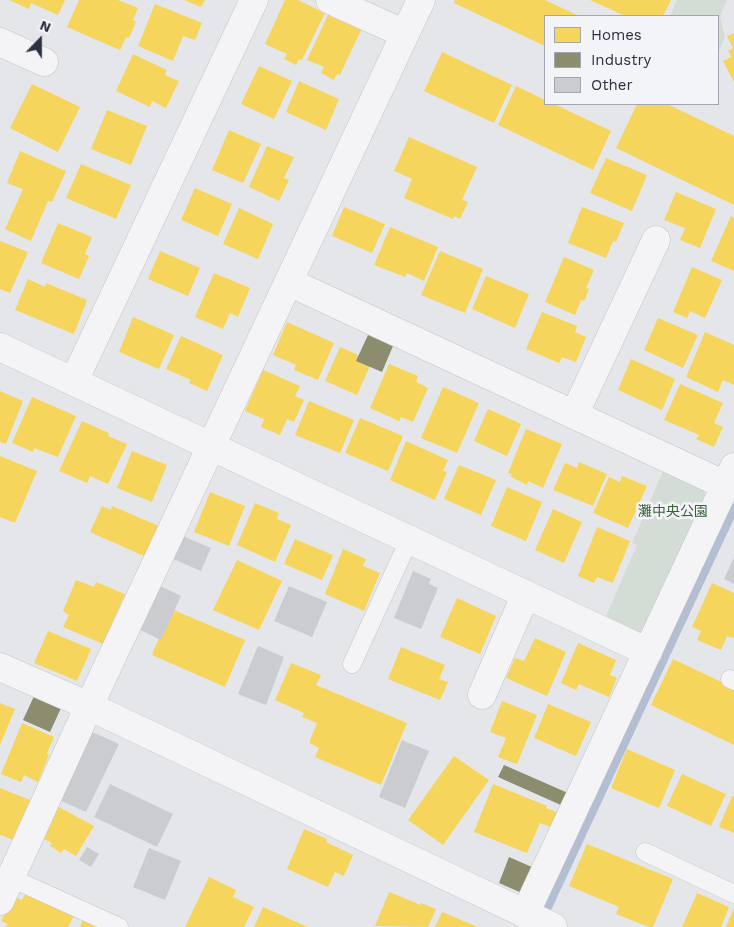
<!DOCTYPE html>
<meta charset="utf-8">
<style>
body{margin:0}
#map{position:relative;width:734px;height:927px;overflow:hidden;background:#e5e6e9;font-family:"Work Sans",sans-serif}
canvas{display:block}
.legend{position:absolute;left:544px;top:15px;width:175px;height:90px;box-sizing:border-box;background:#f3f4f8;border:1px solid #a3a6b0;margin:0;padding:6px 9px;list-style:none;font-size:15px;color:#2b3043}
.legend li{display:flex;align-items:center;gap:10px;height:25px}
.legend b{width:25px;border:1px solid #a3a6b0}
.north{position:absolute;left:15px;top:15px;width:50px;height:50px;-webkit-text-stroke:4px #f3f4f8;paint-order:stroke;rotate:22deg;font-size:14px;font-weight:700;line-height:20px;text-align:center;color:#2b3043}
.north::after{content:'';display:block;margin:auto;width:18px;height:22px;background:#2b3043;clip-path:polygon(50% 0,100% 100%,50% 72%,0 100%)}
</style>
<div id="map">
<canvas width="734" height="927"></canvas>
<ul class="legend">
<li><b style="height:14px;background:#f6d55c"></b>Homes</li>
<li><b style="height:14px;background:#8c8c6e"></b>Industry</li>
<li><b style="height:14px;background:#cbccd0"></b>Other</li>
</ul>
<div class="north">N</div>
</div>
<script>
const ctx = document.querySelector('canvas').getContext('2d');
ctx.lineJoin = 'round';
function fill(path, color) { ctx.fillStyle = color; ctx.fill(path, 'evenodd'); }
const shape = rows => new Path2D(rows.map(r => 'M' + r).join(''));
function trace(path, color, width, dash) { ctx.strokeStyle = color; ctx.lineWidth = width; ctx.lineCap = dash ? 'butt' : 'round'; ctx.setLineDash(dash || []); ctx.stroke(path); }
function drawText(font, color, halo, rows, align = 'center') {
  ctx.font = font + ' "Work Sans","Noto Sans JP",sans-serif'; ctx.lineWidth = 5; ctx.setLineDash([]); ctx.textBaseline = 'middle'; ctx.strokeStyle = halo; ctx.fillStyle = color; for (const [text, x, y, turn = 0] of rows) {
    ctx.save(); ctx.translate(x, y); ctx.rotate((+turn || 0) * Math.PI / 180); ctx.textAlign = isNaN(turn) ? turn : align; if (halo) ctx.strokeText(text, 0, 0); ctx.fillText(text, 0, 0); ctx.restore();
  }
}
fill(shape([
 [677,0,727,0,720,16,725,37,718,53,718,16,670,16],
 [663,471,703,488,706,500,648,632,633,636,603,623,637,545,632,543]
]), '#d4ddd5');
fill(shape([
 [9,0,65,0,58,15,31,3,29,9],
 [79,0,118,0,138,8,133,20,136,22,129,38,126,37,120,50,67,27],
 [184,0,205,0,201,7],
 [285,0,298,0,325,13,302,60,299,59,296,65,284,59,287,54,265,44],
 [455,0,545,0,579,16,545,16,545,46,454,3],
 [590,0,671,0,663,16,625,16],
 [155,4,202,23,195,40,183,36,173,61,138,46],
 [328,15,361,30,340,75,337,74,334,80,321,73,324,67,307,60],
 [734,33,734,82,723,61,731,57,728,51,733,48,727,36],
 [442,52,512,85,494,123,424,91],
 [133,54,167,70,165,75,179,81,166,108,152,101,150,107,116,91],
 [259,66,292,81,274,119,241,104],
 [299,81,339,99,326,130,286,112],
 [32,84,80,107,58,152,10,128],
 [516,86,545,100,545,104,554,104,611,131,593,170,498,125],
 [637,104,667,104,734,136,734,205,616,148],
 [107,110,147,126,131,165,91,149],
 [229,130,261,144,243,183,212,170],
 [409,137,477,167,462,200,468,202,460,219,454,216,453,219,404,198,412,179,394,171],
 [267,146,294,157,284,178,289,180,279,201,249,187],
 [20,151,66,171,52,202,48,201,31,241,5,229,23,189,7,183],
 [606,158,647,175,632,211,590,193],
 [81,164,131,185,116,219,66,198],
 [195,188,232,204,218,236,181,220],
 [676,192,716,209,700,248,680,240,685,228,664,220],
 [344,207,385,224,372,253,332,236],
 [582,207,624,223,616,242,613,241,606,258,568,243],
 [239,208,273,224,258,259,223,244],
 [731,216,734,218,734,271,711,261],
 [58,223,92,237,85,254,89,256,79,279,41,263],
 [390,227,438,247,424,281,407,273,405,277,374,265],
 [0,241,28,252,10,293,0,289],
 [160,251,200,268,188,296,148,279],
 [440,251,483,269,465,313,421,295],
 [564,257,594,270,586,288,589,289,584,301,581,300,575,315,545,302],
 [692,267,722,280,705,318,690,311,687,318,673,312],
 [214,273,250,288,238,317,230,313,223,329,195,317],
 [486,276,529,294,515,328,472,309],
 [28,279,45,287,46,283,87,300,74,334,15,310],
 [542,312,577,326,575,332,586,337,576,362,562,357,559,363,526,349],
 [133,317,174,335,159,369,119,352],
 [658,318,698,335,683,368,644,350],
 [287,322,334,343,318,380,294,370,296,365,273,355],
 [705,332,734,345,734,385,723,380,718,392,686,377],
 [181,336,223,355,207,391,189,383,191,380,166,369],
 [340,347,372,361,357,395,325,381],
 [631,359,675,379,662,410,618,390],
 [389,364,418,376,416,382,428,388,413,422,401,417,399,421,370,408],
 [263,370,300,386,295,396,304,400,294,422,287,419,280,435,261,427,264,419,245,411],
 [680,384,723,403,714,423,723,427,714,447,696,439,699,435,664,420],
 [443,387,479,403,457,453,421,438],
 [0,391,23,401,6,444,0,442],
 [32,397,76,416,58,457,34,448,33,452,12,443],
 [309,401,354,420,340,453,295,435],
 [488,409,521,424,507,456,474,441],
 [360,418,403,436,388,471,345,453],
 [82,421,109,433,108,436,127,444,108,484,90,476,87,483,59,471],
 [526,429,562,444,543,488,528,481,527,485,511,477,512,474,508,473],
 [406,441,448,460,443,471,447,472,435,500,390,480],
 [132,451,167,465,152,502,117,488],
 [0,456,37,471,15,523,0,517],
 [579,462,607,474,593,506,553,490,565,463,577,468],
 [459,465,496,480,481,515,444,499],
 [622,476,647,486,628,528,593,513,609,477,620,482],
 [507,487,542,502,526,541,491,526],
 [210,492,245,506,229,546,194,532],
 [255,503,279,513,277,519,291,525,275,562,237,545],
 [102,506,111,510,112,506,159,526,146,557,90,532],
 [553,509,582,522,564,563,535,550],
 [597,527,630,541,613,583,597,577,594,583,578,576],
 [295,539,333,555,322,580,284,564],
 [343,549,366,559,363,566,380,573,364,611,325,594],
 [237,560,282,581,259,630,213,610],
 [76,580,94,587,96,582,125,594,103,644,63,627,69,615,63,611],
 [712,583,734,593,734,638,727,636,721,650,697,640,701,631,692,627],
 [457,598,496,616,480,654,440,637],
 [171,609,245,640,225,687,152,655],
 [48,631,91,649,77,681,34,663],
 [535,638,566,652,547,696,506,678,515,658,524,661],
 [578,643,616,660,610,675,617,678,609,697,579,684,576,690,561,683],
 [401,647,445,665,439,679,448,682,440,700,388,679],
 [673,659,734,688,734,745,651,705],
 [291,663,321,675,316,685,407,723,381,785,315,757,319,748,309,743,317,723,302,717,304,713,275,700],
 [502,701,537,715,517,764,498,757,506,738,490,732],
 [0,703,15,709,0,745],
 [548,704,591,722,576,756,534,738],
 [22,723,54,737,47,753,49,755,38,782,24,775,21,782,1,774],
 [627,749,675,770,659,808,611,788],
 [454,756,489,780,443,845,408,820],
 [682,774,726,794,711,826,667,806],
 [493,784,547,806,546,808,559,813,553,828,540,823,527,853,474,832],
 [0,788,30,800,13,840,1,835,0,837],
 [732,796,734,796,734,833,719,827],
 [57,806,94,826,76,856,64,849,61,853,50,846,52,843,40,837],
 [304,829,327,839,326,842,353,855,344,876,335,872,328,887,287,869],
 [587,844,673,879,653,927,649,927,616,914,619,907,569,886],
 [209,877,236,890,233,897,254,907,244,927,185,927],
 [389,892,421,905,421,903,436,909,428,927,375,926],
 [26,893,74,916,68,927,6,927,8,924,1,921,6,911,9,912,15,897,22,900],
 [697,893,729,907,721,927,682,927],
 [263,907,308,927,254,927],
 [734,908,734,927,726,927],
 [442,912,478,927,435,927],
 [83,920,97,927,80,927]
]), '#f6d55c');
fill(shape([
 [368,335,393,346,382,372,356,361],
 [35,694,62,706,50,732,23,720],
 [504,765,568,793,563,806,498,777],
 [509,857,534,868,524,894,499,883]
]), '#8c8c6e');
trace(shape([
 [548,906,734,508]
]), '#b4bed3', 9);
fill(shape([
 [180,535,211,548,201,571,171,558],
 [734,557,734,584,724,579],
 [413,571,431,579,429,584,438,588,421,629,394,618],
 [152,582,181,596,161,640,132,626],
 [289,586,327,602,312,637,274,621],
 [258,646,284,657,266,705,238,694],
 [90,731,119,744,86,812,57,799],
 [402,740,429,751,405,808,379,797],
 [110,784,173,814,157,847,94,817],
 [87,847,99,854,91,867,79,860],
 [149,848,181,861,165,900,133,887]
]), '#cbccd0');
const lane = shape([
 [352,664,409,540],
 [730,679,734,681],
 [645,852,734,894],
 [11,878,119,927]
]);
const street = shape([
 [330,0,405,34],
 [0,42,44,62],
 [289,282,725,485],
 [0,347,648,652],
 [74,381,254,0],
 [574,415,656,240],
 [0,667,89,706,553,927],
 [482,695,526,594],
 [0,901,89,706,421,0],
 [525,914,734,467]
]);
trace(lane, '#c3c4c7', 19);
trace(street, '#c3c4c7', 29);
trace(lane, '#f4f4f6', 18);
trace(street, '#f4f4f6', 28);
drawText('14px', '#3a5f39', '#f3f4f8', [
 ["灘中央公園",673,512]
]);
</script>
